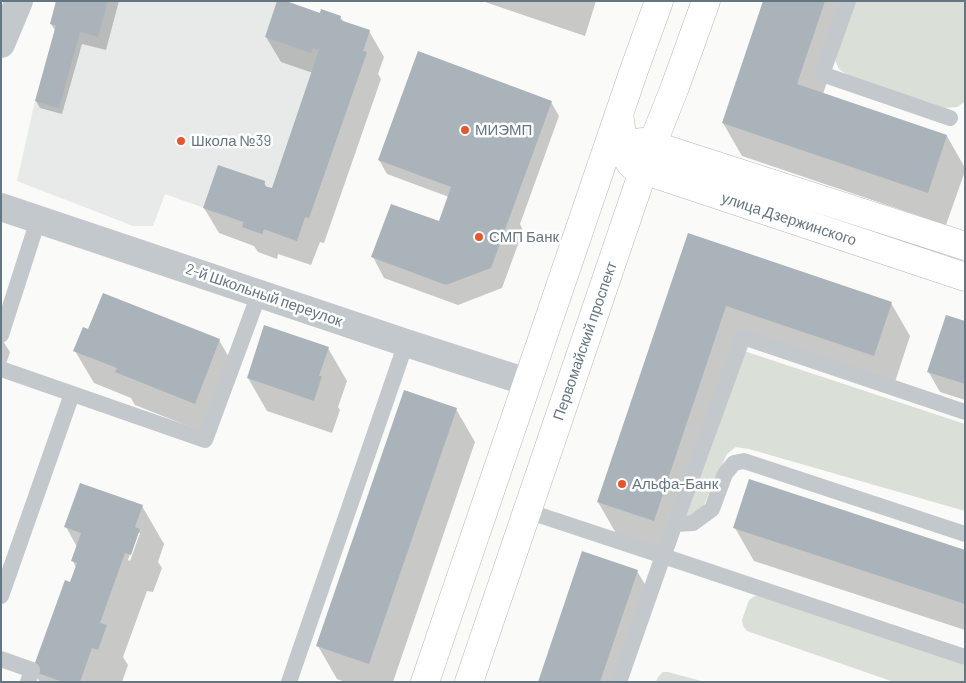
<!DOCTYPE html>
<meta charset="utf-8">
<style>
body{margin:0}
#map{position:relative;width:966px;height:683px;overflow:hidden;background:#fafaf8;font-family:Barlow,sans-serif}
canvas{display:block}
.frame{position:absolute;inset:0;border:2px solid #657683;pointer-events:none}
</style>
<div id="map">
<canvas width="966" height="683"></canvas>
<div class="frame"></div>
</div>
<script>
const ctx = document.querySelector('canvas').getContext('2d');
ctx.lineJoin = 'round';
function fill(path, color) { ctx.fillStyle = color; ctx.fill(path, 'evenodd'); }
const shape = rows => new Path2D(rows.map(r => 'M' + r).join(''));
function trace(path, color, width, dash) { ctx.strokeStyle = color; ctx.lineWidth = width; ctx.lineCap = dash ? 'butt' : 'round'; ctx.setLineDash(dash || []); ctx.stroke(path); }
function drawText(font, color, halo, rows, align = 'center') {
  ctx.font = font + ' Barlow,sans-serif'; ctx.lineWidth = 5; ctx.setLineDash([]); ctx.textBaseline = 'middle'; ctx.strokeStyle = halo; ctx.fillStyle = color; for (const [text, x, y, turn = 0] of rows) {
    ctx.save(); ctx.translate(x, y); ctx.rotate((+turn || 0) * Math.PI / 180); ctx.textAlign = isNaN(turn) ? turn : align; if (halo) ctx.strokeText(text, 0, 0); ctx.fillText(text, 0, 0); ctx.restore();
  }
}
fill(shape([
 [56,1,286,1,319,13,321,9,341,16,340,20,370,30,363,51,367,52,309,218,305,217,297,241,264,229,262,234,242,227,243,222,165,194,153,226,133,226,17,181,35,101,56,26,50,24]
]), '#e8e9e9');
fill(shape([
 [854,1,965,1,965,102,957,107,944,108,849,76,839,69,835,60],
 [744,351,965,424,965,511,749,449,736,447,727,454,703,507,694,516,685,515],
 [761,595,962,664,965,666,964,682,894,682,747,631,743,626,742,620,749,600,755,596],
 [663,672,668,672,705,682,656,682,658,677]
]), '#dadfd7');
fill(shape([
 [57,1,119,1,106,50,82,44,62,114,40,108,36,101,56,32,51,24],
 [482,1,596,1,585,36],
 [764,1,854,1,823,94,947,136,965,168,965,171,946,225,742,156,723,123],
 [321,14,340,17,344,22,369,31,384,57,378,74,381,79,324,243,320,242,311,265,278,254,277,259,258,252,254,246,219,233,204,208,264,182,267,188,272,190,313,73,281,62,266,37],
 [551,102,559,116,520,224,523,231,502,288,458,305,384,278,373,257,439,222,449,197,387,174,379,160],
 [689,235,891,303,910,336,893,388,745,339,673,553,617,535,598,502],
 [965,322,965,400,940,392,928,371],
 [89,331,219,340,238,373,213,436,135,405,131,398,94,383,75,351],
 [1,338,10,352,1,379],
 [328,348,347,381,338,407,340,410,332,433,267,411,248,378],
 [456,409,475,442,393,682,345,682,337,679,318,646],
 [142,506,164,544,158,562,162,568,153,592,147,591,123,657,128,665,122,682,40,682,33,671,76,568,73,561,77,547,66,527],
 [137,533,140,533,130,561,128,560],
 [735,528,965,551,965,630,754,561],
 [637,571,652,596,623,682,539,682]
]), '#0003');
fill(shape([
 [56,1,108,1,98,37,80,32,59,108,35,101,56,25,50,24],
 [277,1,286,1,320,13,321,9,341,16,340,20,370,30,363,51,367,52,309,218,305,217,297,241,264,229,262,234,242,227,244,222,203,208,218,165,265,181,264,186,272,188,319,50,313,48,311,53,265,37],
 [763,1,825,1,797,84,947,135,928,193,722,123],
 [418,51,552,101,491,268,446,285,371,257,391,204,439,221,451,187,378,160],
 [688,233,892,302,874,356,726,306,654,521,597,502],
 [103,293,220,339,195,404,115,372,117,368,73,351,83,327,88,329],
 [946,315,965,321,965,384,927,372],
 [264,325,329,347,319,376,322,376,314,401,247,378],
 [404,390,457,408,369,664,316,646],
 [749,479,965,550,965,604,733,528],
 [80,483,143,505,135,527,140,529,131,555,125,553,100,623,107,625,98,650,92,648,80,682,63,682,32,671,65,580,70,582,77,563,71,561,81,533,64,527],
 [582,551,638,570,600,682,538,682]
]), '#aab3b9');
const secondary = shape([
 [619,114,625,154,630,163,634,167,965,277],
 [631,144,642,142,652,145,965,246]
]);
const primary = shape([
 [425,682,633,73,659,1],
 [469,682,652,145,675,87,706,1]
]);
trace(secondary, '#b3babf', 29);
trace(primary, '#b5babe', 29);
trace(shape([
 [848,1,822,74,950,118],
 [1,335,38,220],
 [1,369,205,440,259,294],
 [527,511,663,556,743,337,965,412],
 [676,524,693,523,712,509,725,474,734,463,744,461,965,534],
 [1,596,72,394],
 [1,659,32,670,28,682],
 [289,682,406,343],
 [619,682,663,556,965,657]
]), '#c3c8cc', 16);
trace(shape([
 [1,44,19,1],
 [1,207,406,343,527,382]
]), '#c3c8cc', 28);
trace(secondary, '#fff', 28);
trace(primary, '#fff', 28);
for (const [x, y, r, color] of [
 [465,130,5,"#e4572e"],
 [181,141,5,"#e4572e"],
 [479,237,5,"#e4572e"],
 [622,484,5,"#e4572e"]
]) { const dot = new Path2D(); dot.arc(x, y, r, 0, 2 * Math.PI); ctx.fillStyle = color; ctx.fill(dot); trace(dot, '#fff', 2); }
drawText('15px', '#657683', '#fff', [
 ["МИЭМП",475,130],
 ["Школа №39",191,141],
 ["СМП Банк",489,237],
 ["Альфа-Банк",632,484]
], 'left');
drawText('15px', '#657683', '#fff', [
 ["улица Дзержинского",789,219,18],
 ["2-й Школьный переулок",264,295,19],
 ["Первомайский проспект",585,341,-71]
]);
</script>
